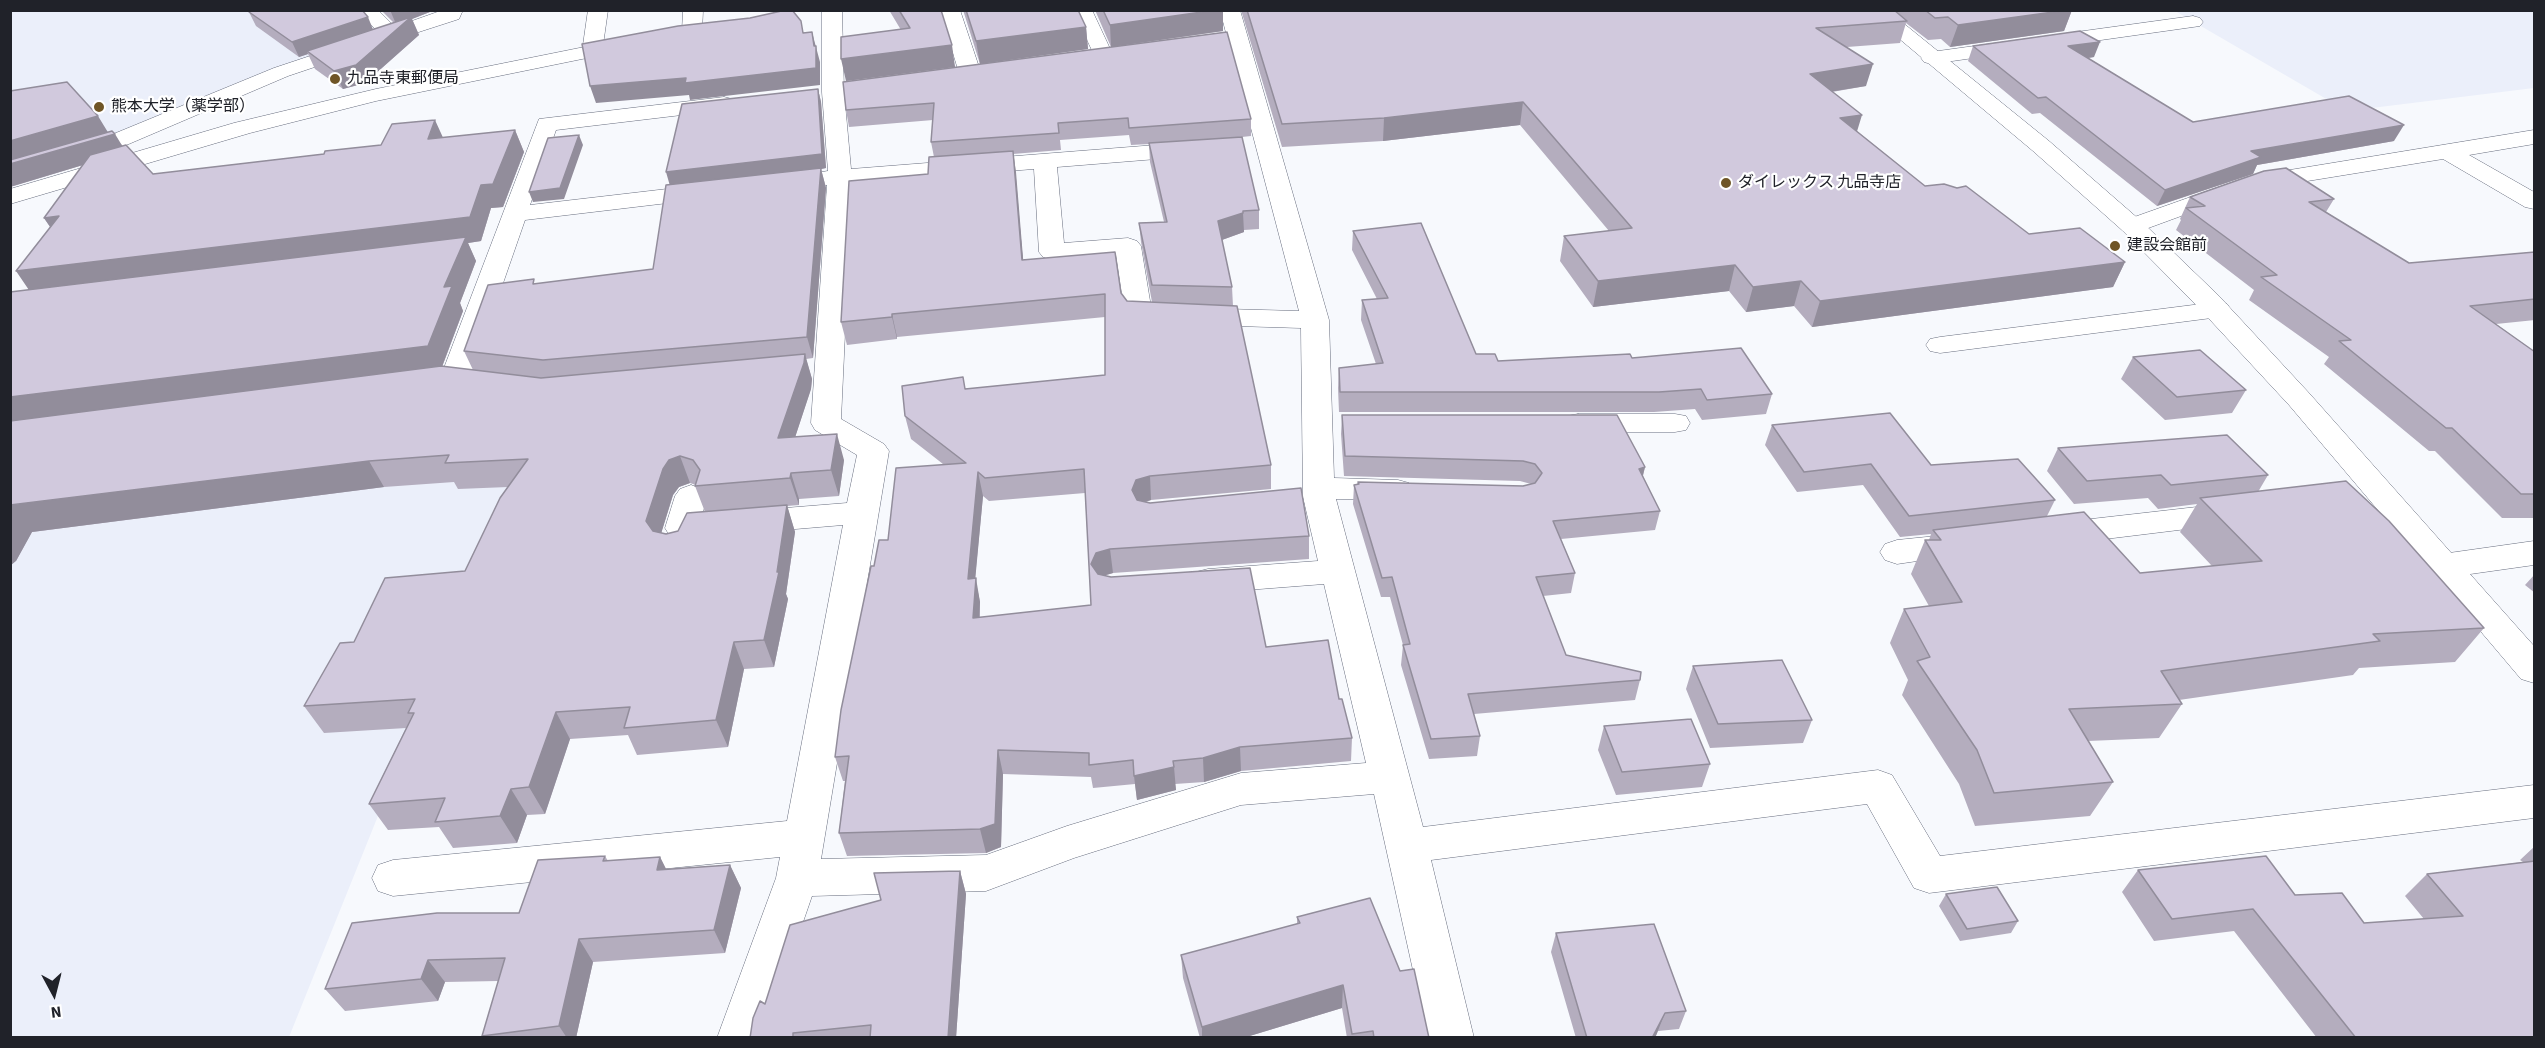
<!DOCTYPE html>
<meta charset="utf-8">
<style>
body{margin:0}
#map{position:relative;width:2545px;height:1048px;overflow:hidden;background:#f7f9fd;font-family:"Source Sans 3",sans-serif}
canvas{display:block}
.frame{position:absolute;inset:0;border:12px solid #202229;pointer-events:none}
.north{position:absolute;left:24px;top:964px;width:60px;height:60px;-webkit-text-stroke:4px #fff;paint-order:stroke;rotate:173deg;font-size:16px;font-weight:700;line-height:24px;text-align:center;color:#202229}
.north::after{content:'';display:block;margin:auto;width:21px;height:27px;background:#202229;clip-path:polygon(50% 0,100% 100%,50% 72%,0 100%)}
</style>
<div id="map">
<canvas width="2545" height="1048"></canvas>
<div class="frame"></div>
<div class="north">N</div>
</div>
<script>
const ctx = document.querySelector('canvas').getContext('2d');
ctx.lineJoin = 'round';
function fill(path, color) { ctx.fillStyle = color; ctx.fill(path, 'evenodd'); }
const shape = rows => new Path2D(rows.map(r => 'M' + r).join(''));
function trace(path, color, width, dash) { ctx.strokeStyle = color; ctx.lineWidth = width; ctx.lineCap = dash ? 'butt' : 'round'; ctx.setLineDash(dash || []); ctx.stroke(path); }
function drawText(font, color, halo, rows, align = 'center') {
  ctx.font = font + ' "Source Sans 3","Noto Sans JP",sans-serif'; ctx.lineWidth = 4.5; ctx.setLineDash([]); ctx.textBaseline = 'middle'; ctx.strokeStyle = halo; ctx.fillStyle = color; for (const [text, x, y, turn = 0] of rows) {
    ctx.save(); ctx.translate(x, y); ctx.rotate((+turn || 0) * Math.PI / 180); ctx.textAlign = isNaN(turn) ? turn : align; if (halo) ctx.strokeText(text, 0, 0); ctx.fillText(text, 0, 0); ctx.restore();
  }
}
fill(shape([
 [11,11,348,11,373,37,88,148,11,170],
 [2175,11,2534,11,2534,88,2347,111],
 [545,401,289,1037,11,1037,10,444]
]), '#ebeffa');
const minor = shape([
 [358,10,378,10,395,27,443,10,463,10,459,19,391,41,384,39,358,10],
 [588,10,608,10,602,52,599,56,592,58,585,56,582,52,588,10],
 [683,10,703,10,702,32,699,36,692,38,685,36,682,32,683,10],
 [822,10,842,10,844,92,851,169,1194,142,1202,144,1206,149,1202,154,1194,156,1057,167,1064,243,1128,238,1137,241,1141,246,1151,307,1299,311,1220,10,1240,10,1329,320,1334,478,1398,480,1409,483,1414,490,1409,497,1398,500,1336,499,1423,827,1878,770,1892,775,1940,856,2534,785,2534,818,1929,893,1914,888,1867,804,1431,860,1474,1038,1428,1038,1374,794,1241,805,1074,858,986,891,812,896,763,1038,717,1038,776,878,780,857,393,896,378,891,372,878,378,865,393,860,787,821,843,525,748,533,736,530,732,522,736,514,748,511,847,503,857,455,815,430,811,423,827,185,809,184,805,179,809,174,828,171,822,92,822,10],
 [1034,169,1039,252,1043,257,1052,260,1116,255,1125,315,1129,321,1139,323,1301,328,1303,497,1318,561,1208,569,1196,572,1191,581,1196,590,1208,593,1324,584,1366,763,1241,773,1067,826,986,855,821,859,889,451,884,444,841,419,852,183,1034,169],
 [940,10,960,10,981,73,977,77,970,79,963,77,959,73,940,10],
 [1073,10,1092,10,1113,55,1110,59,1103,61,1096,59,1073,10],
 [2193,16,2200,18,2203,22,2200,26,1931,64,1924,62,1921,58,1924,54,1931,52,2193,16],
 [355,41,362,43,365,47,362,51,288,76,110,152,10,181,10,166,94,142,274,68,355,41],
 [724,97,732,99,735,104,732,109,556,130,530,205,710,184,719,186,722,191,719,196,710,198,525,220,469,381,464,387,454,390,444,387,439,381,539,119,724,97],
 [2534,130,2534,144,2469,155,2534,192,2534,209,2525,207,2443,159,2252,190,2132,234,2123,231,2119,226,2123,221,2247,177,2534,130],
 [2217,302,2227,304,2231,310,2227,316,1940,353,1930,351,1926,345,1930,339,1940,337,2217,302],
 [1578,414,1675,414,1686,416,1690,423,1686,430,1675,432,1578,432,1567,430,1563,423,1567,416,1578,414],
 [691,485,702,489,707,496,699,528,694,536,682,539,670,536,665,528,675,496,680,489,691,485],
 [2232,503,2244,506,2248,514,2244,522,2056,545,2044,542,2039,534,2044,526,2056,523,2232,503],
 [1966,533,1978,536,1983,544,1978,552,1897,564,1885,560,1880,552,1885,544,1897,540,1966,533],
 [2534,541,2534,565,2442,578,2430,574,2425,566,2430,558,2442,554,2534,541]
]);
const tertiary = shape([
 [1865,10,1887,10,2049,141,2141,221,2219,296,2309,393,2534,646,2534,683,2521,679,2289,405,2199,308,2123,231,2033,151,1865,10],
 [629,38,636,40,639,44,636,48,376,101,250,133,10,204,10,189,234,123,376,89,629,38]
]);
trace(minor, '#676d7e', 1);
trace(tertiary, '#676d7e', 1);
fill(minor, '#fff');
fill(tertiary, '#fff');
fill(shape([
 [381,10,435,10,412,19,419,35,365,83,343,89,315,69,308,54,299,57,256,26,249,12,373,30,394,23],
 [889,10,941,10,955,67,846,81,901,30],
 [963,10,1078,10,1086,27,1088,49,980,64],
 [1095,10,1223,10,1223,31,1111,47],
 [1241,10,2072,10,2064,31,1950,47,1941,39,1928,40,1906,23,1900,43,1847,47,1866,86,1832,92,1857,131,1925,186,2029,234,2125,262,2113,287,1812,327,1794,306,1746,312,1729,291,1593,307,1560,261,1564,236,1609,231,1520,125,1383,141,1282,147],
 [1973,46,2094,57,2088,58,2193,122,2394,141,2257,165,2253,174,2157,206,2040,113,2032,114,1968,61],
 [843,82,1251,119,1251,136,1242,137,1259,210,1259,229,1244,230,1244,232,1222,240,1232,287,1233,306,1271,465,1271,489,1151,500,1146,502,1309,536,1309,559,1113,573,1103,576,1266,647,1339,699,1352,738,1351,761,1241,771,1204,782,1175,784,1176,790,1137,800,1135,784,1093,788,1091,777,1003,774,1001,847,986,853,847,856,839,833,845,781,843,781,835,757,874,566,888,540,943,464,911,439,905,416,965,389,1105,375,1105,317,897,337,897,339,847,345,841,322,928,174,934,157,931,142,933,120,849,127,846,110],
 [1129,135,1131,145,1149,144,1150,162,1164,222,1139,223,1141,242,1152,302,1127,301,1121,293,1023,260,1013,154,1061,150,1060,140],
 [1085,493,1091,605,980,618,980,602,975,578,983,496,989,501],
 [818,89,821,102,826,168,821,169,826,188,813,358,806,359,812,379,811,389,795,437,844,460,839,496,799,499,799,505,787,506,795,532,786,594,788,599,774,667,744,669,728,747,637,755,628,735,570,739,545,814,527,815,517,843,453,848,439,827,388,830,369,804,406,728,324,733,304,706,354,642,465,571,508,487,458,489,454,482,384,487,32,532,16,561,28,290,50,227,44,218,83,165,10,187,108,132,153,174,324,154,443,138,515,130,524,152,503,207,491,208,481,241,468,243,476,261,460,303,463,311,442,367,473,370,464,351,536,284,653,269,670,185],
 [690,483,696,485,695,486,705,512,678,531,666,534,661,533,673,495,679,487],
 [2190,197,2334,199,2326,212,2409,263,2535,252,2535,320,2496,324,2535,352,2535,518,2502,518,2435,451,2429,451,2324,364,2329,357,2249,300,2254,290,2176,230,2181,220,2180,219],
 [1353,231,1476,354,1498,361,1632,358,1772,394,1766,414,1702,420,1695,409,1654,412,1339,412,1338,388,1339,368,1376,364,1361,320,1362,300,1377,299,1352,250],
 [2133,357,2246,390,2232,413,2165,420,2121,379],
 [1342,415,1645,467,1643,476,1660,511,1655,530,1561,539,1575,573,1571,593,1543,596,1566,655,1640,680,1635,700,1474,714,1480,736,1477,756,1429,759,1401,665,1403,645,1390,597,1381,597,1353,504,1354,485,1357,484,1358,482,1523,486,1531,484,1520,481,1344,476,1341,434],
 [1772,425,1931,465,2055,500,2047,516,2140,573,2212,566,2180,532,2197,504,2158,509,2148,498,2074,504,2047,471,2058,448,2268,475,2258,492,2484,628,2455,662,2359,668,2353,675,2179,700,2182,704,2159,738,2088,741,2113,782,2090,816,1975,826,1959,784,1902,695,1908,680,1890,643,1904,609,1929,606,1911,574,1925,540,1929,540,1931,534,1900,537,1863,485,1797,492,1765,445],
 [2535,574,2535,593,2525,585],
 [1693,666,1812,720,1803,743,1710,748,1686,689],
 [1604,726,1710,764,1702,787,1616,795,1598,750],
 [2535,846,2535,1038,2317,1038,2234,931,2154,941,2122,892,2138,870,2295,895,2364,923,2424,919,2405,896,2427,874,2523,862,2520,860],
 [605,856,608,861,660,857,666,869,730,865,741,888,725,953,593,962,576,1038,483,1038,482,1036,498,981,445,982,438,1001,345,1011,325,989,519,913],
 [960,871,966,894,956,1038,750,1038,765,1004,881,900],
 [1946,894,2018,921,2011,933,1960,941,1939,906],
 [1297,917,1400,971,1429,1038,1347,1038,1342,1008,1243,1038,1200,1038,1183,978,1181,955,1297,924],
 [1556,933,1686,1011,1679,1029,1658,1031,1655,1038,1576,1038,1551,952]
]), '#b4adbe');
fill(shape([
 [390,10,435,10,412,19,419,35,365,83,343,89,334,71,396,24],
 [1216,10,1223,10,1223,31,1111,47,1110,25],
 [2068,10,2072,10,2064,31,1950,47,1958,25],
 [368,17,374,32,307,51,308,54,299,57,292,42],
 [1086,27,1088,49,980,64,976,41],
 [812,32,820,62,820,85,690,100,689,95,596,103,590,86,814,46],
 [2100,42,2094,57,2062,62,2068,46],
 [952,45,955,67,846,81,841,59],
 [1873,64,1866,86,1804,96,1810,74],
 [818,89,821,102,826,168,821,169,826,188,813,358,807,337,670,186,666,172],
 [1523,102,1520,125,1383,141,1384,118],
 [1862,115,1855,138,1840,118],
 [98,116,109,134,10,163,10,141],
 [435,120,445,142,428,139],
 [2404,125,2394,141,2257,165,2253,174,2157,206,2165,190,2251,151],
 [515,130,524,152,503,207,491,208,481,241,468,243,476,261,460,303,463,311,440,372,10,426,10,397,444,287,33,296,16,271,481,185],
 [115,134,126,152,10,187,10,164],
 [579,135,583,145,564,199,533,202,529,192],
 [1013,151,1016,172,1025,282,1022,260],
 [1243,213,1244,232,1219,241,1218,221],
 [59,216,60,241,44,218],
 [2125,262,2113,287,1812,327,1820,301],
 [1735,265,1729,291,1593,307,1598,281],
 [1801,281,1794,306,1746,312,1753,287],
 [892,314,897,337,897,339,892,317],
 [805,354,812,379,811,389,786,465,778,438],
 [837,434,844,460,839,496,831,470],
 [680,456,690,483,679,487,673,495,657,547,646,521,663,469,669,460],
 [369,461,384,487,32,532,16,561,10,566,11,505],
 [1645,467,1640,486,1639,469],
 [978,472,983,496,973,603,968,579],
 [791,473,799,499,799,505,790,478],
 [1150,476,1151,500,1138,504,1132,490,1136,480],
 [787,505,795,532,786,594,788,599,774,667,764,640,777,572],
 [1110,549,1113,573,1099,577,1091,564,1096,553],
 [976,578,980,602,978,642,973,618],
 [734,642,744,669,728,747,716,720],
 [556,712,570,739,545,814,529,787],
 [1240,747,1241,771,1204,782,1203,758],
 [998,750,1003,774,1001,847,986,853,980,829],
 [1174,767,1176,790,1137,800,1134,776],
 [511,789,527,815,517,843,500,816],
 [660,857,672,881,657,870],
 [730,865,741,888,725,953,714,930],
 [960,871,966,894,956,1038,948,1038],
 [579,939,593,962,576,1038,567,1038,559,1026],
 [428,960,445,982,438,1001,421,979],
 [1343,985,1342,1008,1243,1038,1202,1038,1202,1027],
 [1665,1013,1655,1038,1652,1038]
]), '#928d9b');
const building = shape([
 [254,10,362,10,368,17,292,42,249,12,254,10],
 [786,10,792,10,801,21,803,33,812,32,814,46,816,46,816,68,685,83,686,78,590,86,582,44,678,26,750,18,786,10],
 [899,10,941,10,952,45,841,59,841,37,910,28,899,10],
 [966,10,1078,10,1086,27,976,41,966,10],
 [1103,10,1216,10,1110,25,1103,10],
 [1247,10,1894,10,1907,21,1816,28,1873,64,1810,74,1862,115,1840,118,1925,186,1944,184,1957,188,1966,186,2029,234,2080,228,2125,262,1820,301,1801,281,1753,287,1735,265,1598,281,1564,236,1632,228,1523,102,1384,118,1282,124,1247,10],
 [1925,10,2068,10,1958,25,1948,17,1935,18,1925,10],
 [411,17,356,65,334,71,307,51,411,17],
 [2080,31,2100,42,2068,46,2193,122,2349,96,2404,125,2251,151,2261,157,2165,190,2046,97,2038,98,1973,46,2080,31],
 [1227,32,1251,119,1129,128,1128,118,1058,123,1059,133,931,142,934,103,846,110,843,82,1227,32],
 [67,82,98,116,10,141,10,91,67,82],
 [818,89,822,154,666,172,682,104,818,89],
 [435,120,428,139,515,130,493,184,481,185,470,217,16,271,59,216,44,218,90,155,126,145,153,174,324,154,325,151,381,145,392,124,435,120],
 [112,131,115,134,10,164,10,160,112,131],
 [579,135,560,188,529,192,548,138,579,135],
 [1242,137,1259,210,1243,211,1243,213,1218,221,1232,287,1152,285,1139,223,1167,222,1149,143,1242,137],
 [1013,151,1022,260,1115,252,1121,293,1127,301,1237,306,1271,465,1150,476,1136,480,1132,490,1137,500,1150,503,1301,488,1309,536,1110,549,1096,553,1091,564,1098,574,1111,577,1250,568,1266,647,1328,640,1339,699,1342,699,1352,738,1240,747,1203,758,1173,761,1174,767,1134,776,1133,760,1089,765,1089,753,998,750,995,824,980,829,839,833,849,756,835,757,841,710,871,566,874,566,879,540,888,540,896,468,966,463,905,416,902,386,963,377,965,389,1105,375,1105,294,892,314,892,317,841,322,849,181,928,174,929,157,1013,151],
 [1084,469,1091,605,973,618,976,578,968,579,978,472,985,478,1084,469],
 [821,168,807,337,543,360,464,351,488,285,534,279,533,284,653,269,666,185,821,168],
 [2286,168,2334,199,2309,202,2409,263,2535,252,2535,299,2470,306,2535,352,2535,494,2521,494,2452,428,2446,428,2339,341,2351,340,2261,277,2277,275,2186,208,2205,206,2190,197,2264,171,2286,168],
 [1421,223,1476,354,1495,354,1498,361,1630,354,1632,358,1741,348,1772,394,1707,400,1701,389,1659,392,1340,392,1339,368,1383,363,1362,300,1388,298,1353,231,1421,223],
 [466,237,444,287,452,286,428,346,10,397,10,292,466,237],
 [2200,350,2246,390,2177,397,2133,357,2200,350],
 [805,354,804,363,778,438,837,434,831,470,791,473,790,478,695,486,700,470,693,460,680,456,669,460,663,469,646,521,653,531,666,534,678,531,687,513,787,505,777,572,779,572,764,640,734,642,716,720,624,728,630,707,556,712,529,787,511,789,500,816,435,822,445,798,369,804,414,713,408,713,415,699,304,706,340,643,354,642,385,578,465,571,500,498,528,459,445,463,449,455,369,461,10,505,10,421,441,366,541,378,805,354],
 [1890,413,1931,465,2018,459,2055,500,1909,516,1871,464,1804,472,1772,425,1890,413],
 [1342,415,1617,415,1645,467,1639,469,1660,511,1553,521,1575,573,1536,577,1566,655,1641,672,1640,680,1468,694,1480,736,1431,739,1403,645,1410,644,1392,577,1382,578,1354,485,1359,484,1358,482,1523,486,1535,483,1542,473,1535,464,1523,461,1345,456,1342,415],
 [2227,435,2268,475,2171,485,2161,475,2087,481,2058,448,2227,435],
 [2346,481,2389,521,2484,628,2373,634,2380,641,2161,671,2182,704,2069,709,2113,782,1994,793,1977,750,1917,661,1930,657,1904,609,1962,602,1925,540,1941,540,1933,530,2084,512,2140,573,2262,561,2200,498,2346,481],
 [1782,660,1812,720,1718,724,1693,666,1782,660],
 [1691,719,1710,764,1622,772,1604,726,1691,719],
 [605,856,603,861,660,857,657,870,730,865,714,930,579,939,559,1026,482,1036,505,958,428,960,421,979,325,989,352,923,437,913,519,913,538,860,605,856],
 [2266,856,2295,895,2342,893,2364,923,2463,916,2427,874,2535,861,2535,1038,2356,1038,2253,909,2172,919,2138,870,2266,856],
 [960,871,948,1038,870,1038,871,1025,793,1033,793,1038,750,1038,753,1018,760,1001,765,1004,790,925,881,900,874,873,960,871],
 [1997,887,2018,921,1967,929,1946,894,1997,887],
 [1370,898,1400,971,1414,969,1429,1038,1374,1038,1373,1031,1352,1034,1343,985,1202,1027,1181,955,1300,923,1297,917,1370,898],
 [1654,924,1686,1011,1665,1013,1652,1038,1587,1038,1556,933,1654,924]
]);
fill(building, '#d1c9dd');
trace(building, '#928d9b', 1.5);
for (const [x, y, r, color] of [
 [335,79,6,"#6f5526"],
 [99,107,6,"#6f5526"],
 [1726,183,6,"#6f5526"],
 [2115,246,6,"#6f5526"]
]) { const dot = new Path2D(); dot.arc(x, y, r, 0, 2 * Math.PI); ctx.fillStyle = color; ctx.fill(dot); trace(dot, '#fff', 2); }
drawText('16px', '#202229', '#fff', [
 ["九品寺東郵便局",347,79],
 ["熊本大学（薬学部）",111,107],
 ["ダイレックス 九品寺店",1738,183],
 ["建設会館前",2127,246]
], 'left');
</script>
